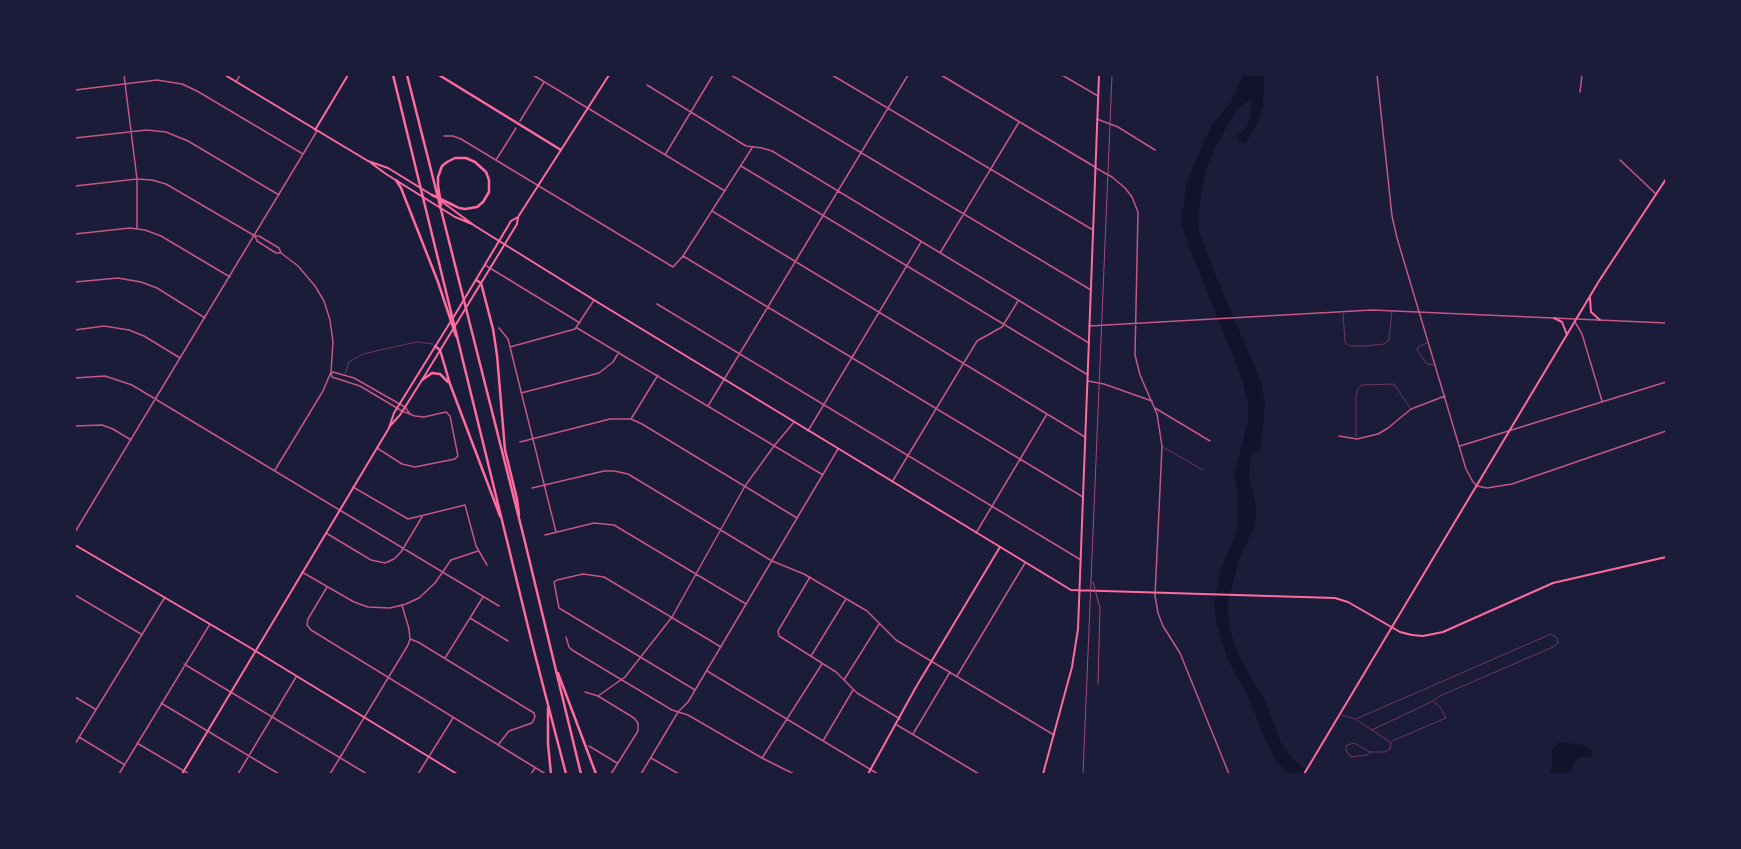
<!DOCTYPE html>
<style>
body{margin:0}
#map{position:relative;width:1741px;height:849px;overflow:hidden;background:#1b1b3a;font-family:Commissioner,sans-serif}
canvas{display:block}
.frame{position:absolute;inset:0;border:76px solid #1b1b3a;pointer-events:none}
</style>
<div id="map">
<canvas width="1741" height="849"></canvas>
<div class="frame"></div>
</div>
<script>
const ctx = document.querySelector('canvas').getContext('2d');
ctx.lineJoin = 'round';
function fill(path, color) { ctx.fillStyle = color; ctx.fill(path, 'evenodd'); }
const shape = rows => new Path2D(rows.map(r => 'M' + r).join(''));
function trace(path, color, width, dash) { ctx.strokeStyle = color; ctx.lineWidth = width; ctx.lineCap = dash ? 'butt' : 'round'; ctx.setLineDash(dash || []); ctx.stroke(path); }
fill(shape([
 [1243,75,1264,75,1263,106,1255,128,1245,144,1238,141,1238,134,1246,129,1251,115,1251,100,1242,105,1234,114,1216,146,1206,169,1199,206,1199,231,1215,274,1261,382,1265,406,1260,452,1255,451,1250,457,1249,477,1256,504,1255,526,1239,559,1227,605,1230,629,1239,657,1266,702,1280,741,1292,758,1310,774,1288,774,1275,759,1265,739,1250,701,1227,658,1217,624,1214,603,1221,570,1238,529,1238,497,1234,474,1249,418,1247,397,1241,376,1188,244,1181,223,1186,187,1197,157,1212,125,1231,102],
 [1559,742,1582,745,1589,748,1592,752,1592,757,1580,757,1576,760,1569,774,1549,774,1552,767,1552,751]
]), '#12122b');
trace(shape([
 [1343,313,1345,342,1350,346,1366,346,1384,344,1389,340,1392,311],
 [1427,343,1418,347,1417,350,1427,364,1434,365],
 [345,374,349,362,363,354,416,342,433,344],
 [1356,437,1356,396,1358,389,1362,385,1394,384,1410,408],
 [1163,447,1203,470],
 [1342,715,1355,719],
 [1356,719,1551,634,1557,638,1558,643,1553,647,1440,696,1431,702,1372,730],
 [1357,720,1390,742],
 [1392,741,1446,718,1440,707,1434,702],
 [1370,752,1367,755,1351,757,1346,751,1346,748,1347,745,1354,743,1370,752,1385,752,1390,749,1391,742]
]), '#c65784', 0.5);
trace(shape([
 [124,75,137,179,137,228],
 [533,75,725,191],
 [731,75,1091,290],
 [832,75,1093,230],
 [1062,75,1098,96],
 [1377,75,1392,216,1397,238,1466,469,1473,482,1477,486,1487,488,1512,484,1666,431],
 [236,82,240,75],
 [647,85,746,146,762,148,772,151,1089,343],
 [75,90,157,80,182,84,197,91,303,154],
 [1580,92,1582,75],
 [1097,119,1118,127,1155,150],
 [520,121,544,82],
 [444,136,453,136,461,139,673,267,683,256,752,148],
 [75,138,147,130,166,132,188,141,279,195],
 [665,155,713,75],
 [496,160,516,128],
 [1620,160,1656,194],
 [741,166,1088,375],
 [1096,168,1112,177,1125,188,1132,197,1138,212,1135,355,1140,375,1157,414,1162,446,1155,596,1158,613,1163,626,1180,653,1229,774],
 [75,186,137,179,152,180,166,184,255,236,259,236,279,248,281,253,298,266,315,286,324,301,330,320,333,342,331,372,323,391,275,470],
 [712,211,1085,437],
 [75,234,130,228,145,230,161,236,230,277],
 [255,236,257,241,276,253,281,253],
 [940,253,1019,122],
 [683,256,1083,497],
 [485,265,580,323],
 [75,282,118,278,141,282,157,288,205,318],
 [657,304,1081,560],
 [1575,322,1582,334,1602,401],
 [1089,326,1372,310,1666,323],
 [499,328,508,339,556,532],
 [577,328,823,475],
 [75,330,104,326,129,330,144,336,180,358],
 [510,347,575,329,594,300],
 [75,378,105,376,132,385,499,606],
 [1088,381,1104,384,1152,401],
 [521,393,599,373,613,362,619,352],
 [708,406,908,75],
 [1155,408,1210,441],
 [631,419,658,375],
 [75,426,102,425,113,429,131,440],
 [808,431,921,242],
 [1339,436,1357,439,1378,434,1388,428,1411,409,1445,396],
 [520,442,610,419,631,419,642,424,797,518],
 [1460,446,1666,382],
 [377,448,402,464,415,467,455,459,458,456,450,416,446,412,424,417,415,416,402,411,360,386,332,377,331,374,333,372,354,378,405,407,410,414],
 [892,482,977,341,1002,327,1018,301],
 [353,487,408,519,465,505,476,546,487,565],
 [532,488,604,471,614,471,628,474,772,561,804,574,867,611,896,640,1054,735],
 [75,532,317,131],
 [326,533,371,560,385,563,394,559,401,552,422,517],
 [976,533,1047,414],
 [545,535,594,523,614,525,746,604],
 [302,572,354,602,368,607,390,608,406,604,419,598,435,583,451,560,478,551],
 [810,577,778,631,779,636,836,672,857,693,900,719],
 [327,587,308,619,307,625,311,630,544,773],
 [75,595,141,634],
 [470,618,508,641],
 [566,637,569,647,572,650,672,710,688,715,762,758,794,774],
 [410,639,418,642,534,713,535,717,532,723,509,731,498,745],
 [811,656,846,599],
 [445,658,483,597],
 [184,664,367,774],
 [707,671,878,774],
 [957,676,1025,563],
 [844,680,879,624],
 [695,690,559,608,554,582,557,580,583,574,604,577,721,647],
 [585,692,598,696,634,718,638,723,638,731,611,774],
 [598,696,625,677,672,617,745,486,774,446,794,422],
 [75,697,95,709],
 [161,703,279,774],
 [897,725,979,774],
 [913,734,950,672],
 [79,737,125,765],
 [823,741,853,690],
 [137,743,189,774],
 [75,744,165,597],
 [589,746,617,763],
 [651,758,679,774],
 [762,758,822,664],
 [119,774,210,624],
 [238,774,296,677],
 [330,774,408,645,410,639,409,629,402,605],
 [418,774,453,718],
 [531,774,535,768],
 [641,774,678,712,688,702,838,449]
]), '#c65784', 1.5);
trace(shape([
 [941,75,1095,167]
]), '#c65784', 2);
trace(shape([
 [225,75,368,161],
 [315,130,348,75],
 [368,161,388,168,432,195],
 [371,163,386,174,455,217,472,224],
 [441,201,475,226,594,300,1071,590,1335,598,1348,602,1400,632,1412,635,1423,636,1443,632,1553,583,1666,557],
 [1590,298,1591,312,1600,320],
 [453,318,511,221,518,217],
 [1554,318,1562,322,1567,335],
 [389,427,400,415,422,380,517,224,518,217,609,75],
 [75,545,249,647,457,774],
 [182,774,377,448,389,428,394,413,451,321],
 [868,774,916,687,1000,547],
 [1043,774,1072,667,1078,629,1099,75],
 [1304,774,1599,281,1666,179]
]), '#ff6b9d', 2);
trace(shape([
 [393,75,533,647,566,774],
 [407,75,524,538,581,774],
 [439,75,561,150],
 [396,180,401,188,438,282,456,336],
 [432,195,453,205,459,208,465,209,477,207,483,202,489,192,489,180,486,172,475,162,466,158,455,158,447,162,442,166,438,177,438,185,441,205],
 [476,280,481,283,493,329,497,355,505,450,517,499,519,515],
 [435,346,440,350,450,384,500,516],
 [422,380,432,373,440,374,448,382],
 [558,673,596,774],
 [548,708,548,744,551,774]
]), '#ff6b9d', 2.5);
trace(shape([
 [1093,582,1100,608,1098,684],
 [1083,774,1112,75]
]), '#a44b75', 1);
</script>
